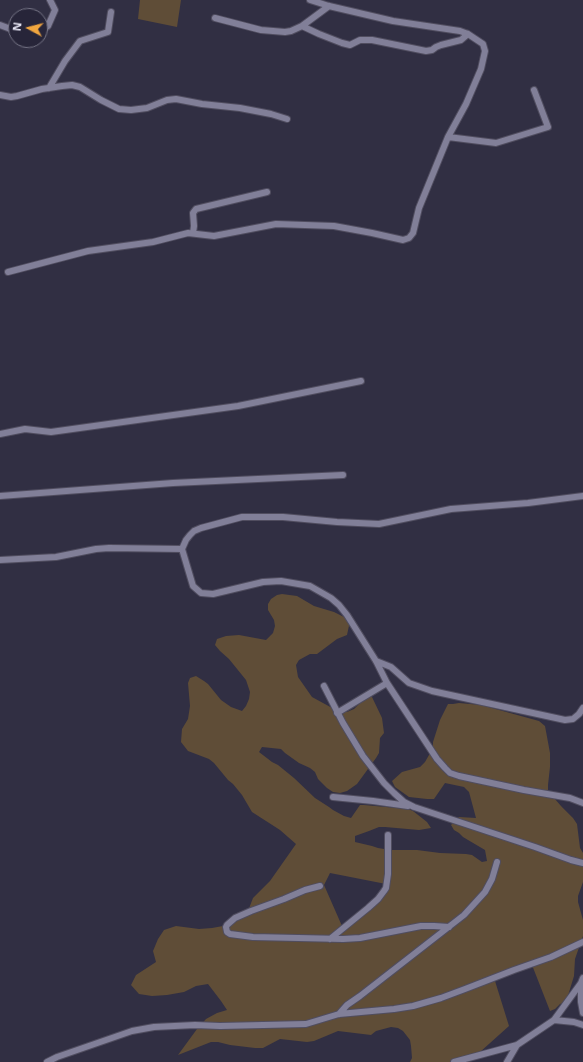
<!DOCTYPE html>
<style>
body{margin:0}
#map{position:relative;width:583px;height:1062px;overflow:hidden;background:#312f43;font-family:"Open Sans",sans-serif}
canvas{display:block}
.north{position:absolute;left:8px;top:8px;width:40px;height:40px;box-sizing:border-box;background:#272539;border:1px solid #757485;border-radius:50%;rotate:277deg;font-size:11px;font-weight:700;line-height:16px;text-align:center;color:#ebeaf8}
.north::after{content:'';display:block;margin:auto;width:14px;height:18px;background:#f1a63f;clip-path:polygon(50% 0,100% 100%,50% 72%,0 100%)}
</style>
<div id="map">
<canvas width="583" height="1062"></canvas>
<div class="north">N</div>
</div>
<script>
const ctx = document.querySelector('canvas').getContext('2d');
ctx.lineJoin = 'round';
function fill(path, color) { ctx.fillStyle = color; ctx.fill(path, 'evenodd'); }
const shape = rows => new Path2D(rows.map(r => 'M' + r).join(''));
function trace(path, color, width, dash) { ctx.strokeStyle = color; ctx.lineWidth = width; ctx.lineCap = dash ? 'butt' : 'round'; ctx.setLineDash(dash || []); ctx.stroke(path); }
fill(shape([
 [140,0,181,0,177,27,138,19],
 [282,594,297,596,314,606,334,612,346,618,350,621,347,635,337,639,317,654,310,654,299,660,296,665,298,677,312,697,334,709,340,711,347,712,354,709,366,697,372,697,382,718,384,733,380,738,379,753,376,758,357,784,347,791,340,793,333,792,327,788,318,779,315,772,310,768,299,763,285,753,281,749,262,747,259,752,272,762,278,765,294,778,315,798,329,807,333,810,344,816,351,818,360,805,364,805,408,809,413,811,427,822,431,828,419,830,385,827,379,827,369,831,355,836,355,842,372,846,378,848,390,850,417,850,440,853,466,854,472,855,482,862,487,861,485,850,468,840,463,837,459,833,454,830,451,825,459,817,476,818,469,792,464,787,445,783,434,799,427,799,409,797,395,787,392,781,402,772,420,767,425,762,433,748,433,742,440,720,448,704,453,704,459,703,481,705,539,721,545,726,550,753,550,767,548,785,548,791,561,806,573,818,577,824,580,848,583,853,583,882,578,896,578,902,583,920,583,936,575,959,574,976,566,1002,560,1004,555,1009,550,1011,532,965,495,981,509,1026,480,1052,461,1062,410,1062,412,1058,411,1046,410,1040,403,1031,398,1028,391,1027,376,1031,371,1035,338,1031,314,1041,307,1042,280,1039,263,1048,255,1048,230,1045,218,1042,211,1042,178,1055,197,1029,206,1019,217,1013,227,1010,221,1001,208,984,196,986,184,992,167,995,152,996,139,994,131,985,136,975,156,962,153,951,158,939,164,930,176,926,199,929,212,928,223,926,235,922,248,911,253,898,270,881,296,844,280,830,252,812,242,795,233,784,228,780,214,763,209,759,188,751,181,742,182,729,188,719,190,706,188,683,190,678,196,676,204,681,208,684,221,700,231,707,242,711,246,706,249,699,250,692,246,680,229,659,220,651,215,645,217,639,226,636,239,635,266,640,273,633,275,626,274,620,268,610,268,604,271,599,277,595],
 [330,873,386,884,384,890,342,926,324,885]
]), '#5f4d37');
const street = shape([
 [215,18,261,30,285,32,291,31,302,26,329,6],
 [0,25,16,31],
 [302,26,319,34,342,43,350,45,360,40,372,40,426,51,432,50,436,47,441,45,461,40,468,34],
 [40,31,48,26,55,10,50,0],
 [49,88,65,61,80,41,108,32,111,12],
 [0,95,11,97,17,96,42,89,62,86,72,85,80,87,101,100,119,109,131,110,147,108,167,100,176,99,202,104,240,108,271,114,287,119],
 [448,137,496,143,548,127,534,90],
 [193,233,194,226,193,213,196,209,267,192],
 [8,272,88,251,153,242,188,233,214,236,276,224,334,226,372,233,403,240,409,238,413,233,419,208,448,137,466,104,481,69,485,51,483,44,468,34,460,31,393,21,329,6,310,0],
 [0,434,25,429,51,432,238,406,361,381],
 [0,496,173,483,343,475],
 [182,549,193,586,201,593,213,594,263,582,281,581,310,586,331,598,339,605,347,615,376,661,387,683,437,759,445,768,450,773,459,776,524,790,570,798,583,803],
 [0,560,56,557,96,549,109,548,182,549,186,540,190,535,194,531,201,528,242,517,283,517,337,522,379,524,451,509,528,503,583,496],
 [376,661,391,667,409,683,432,691,565,720,573,719,579,714,583,708],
 [324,686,343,723,363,756,384,783,394,793,404,802,414,807,535,847,571,860,583,863],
 [337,713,387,683],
 [333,797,373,801,408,806],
 [320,886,305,890,284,899,251,911,235,918,227,925,226,927,227,932,230,934,253,937,343,939,360,938,421,926,434,926,449,927],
 [330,939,368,908,378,899,384,891,386,888,388,874,388,835],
 [581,983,581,1002,583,1013],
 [339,1014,347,1005,360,996,464,915,485,892,492,879,497,862],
 [554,1020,574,1022,583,1025],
 [47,1062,57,1057,132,1031,154,1027,195,1025,220,1026,306,1024,339,1014,394,1009,413,1006,441,998,465,989,514,970,551,957,583,942],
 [454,1062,517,1045,554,1020,581,983,583,978],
 [507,1062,517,1045]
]);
trace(street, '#504d5f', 8);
trace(street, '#817f98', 6);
</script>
